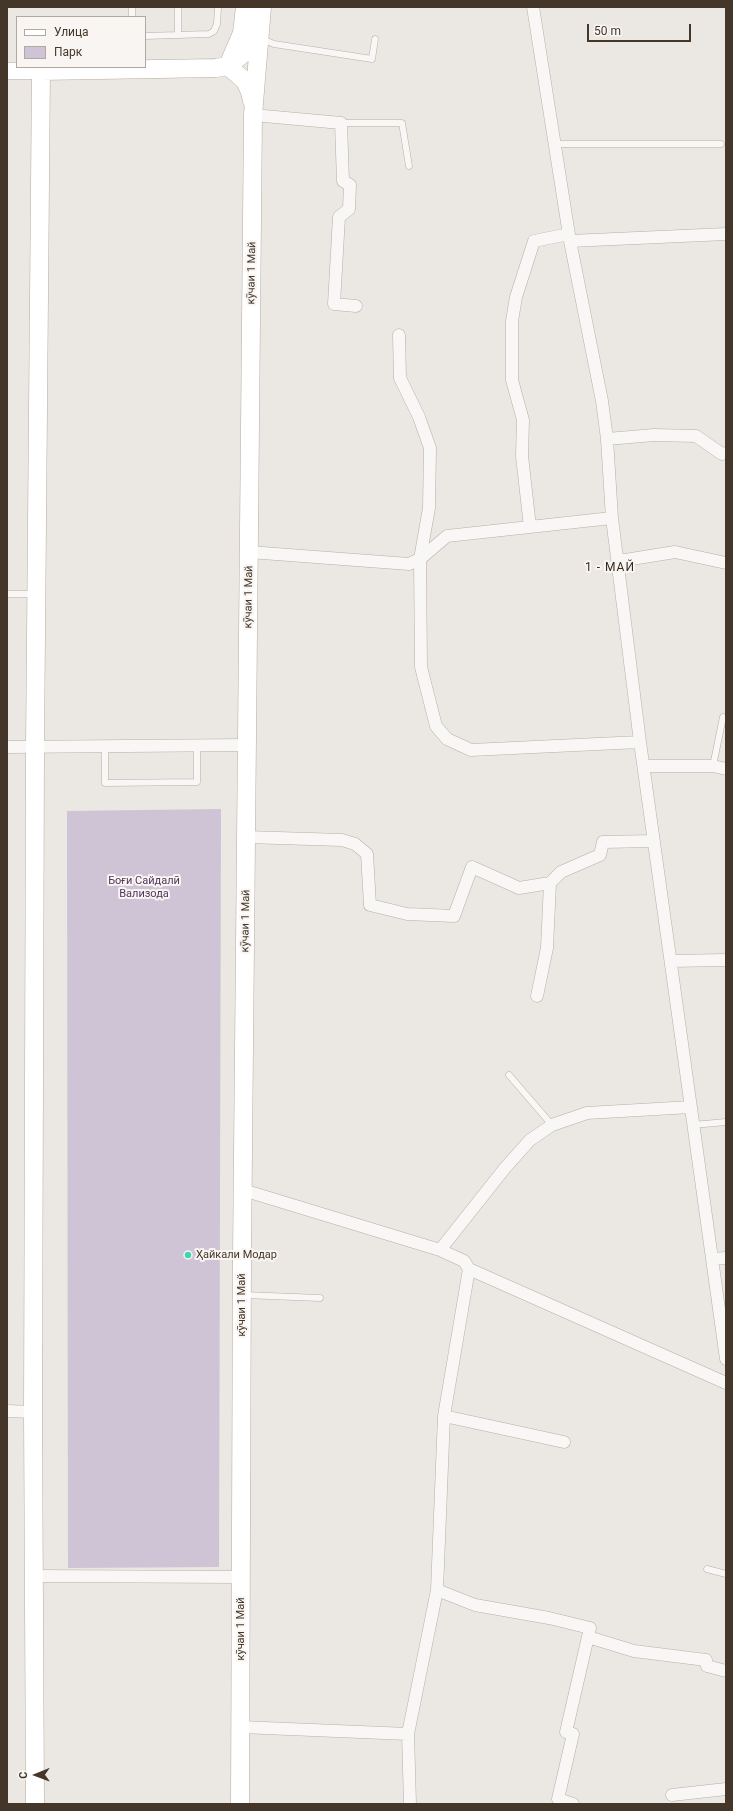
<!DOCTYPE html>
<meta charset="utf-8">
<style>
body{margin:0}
#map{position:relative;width:733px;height:1811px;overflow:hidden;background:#ebe7e2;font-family:Roboto,sans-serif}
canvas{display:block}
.frame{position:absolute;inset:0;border:8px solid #443729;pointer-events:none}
.legend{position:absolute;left:16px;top:16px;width:130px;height:52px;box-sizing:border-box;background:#f8f5f2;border:1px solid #b0a9a2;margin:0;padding:5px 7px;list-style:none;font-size:12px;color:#443729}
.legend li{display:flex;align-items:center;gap:8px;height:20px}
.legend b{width:20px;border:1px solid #b0a9a2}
.north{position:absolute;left:16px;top:1755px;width:40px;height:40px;-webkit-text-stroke:3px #f8f5f2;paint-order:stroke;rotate:269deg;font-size:11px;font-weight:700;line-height:16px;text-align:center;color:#443729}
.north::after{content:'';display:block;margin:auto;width:14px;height:18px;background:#443729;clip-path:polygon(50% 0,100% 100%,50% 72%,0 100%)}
.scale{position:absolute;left:587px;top:24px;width:104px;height:18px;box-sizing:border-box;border:2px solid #443729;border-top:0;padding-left:5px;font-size:12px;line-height:14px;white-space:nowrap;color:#443729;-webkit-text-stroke:3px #f8f5f2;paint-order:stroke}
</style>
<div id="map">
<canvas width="733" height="1811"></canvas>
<div class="frame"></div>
<ul class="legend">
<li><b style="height:5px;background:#fff"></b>Улица</li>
<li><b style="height:11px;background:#cfc3d6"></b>Парк</li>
</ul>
<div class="north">С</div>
<div class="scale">50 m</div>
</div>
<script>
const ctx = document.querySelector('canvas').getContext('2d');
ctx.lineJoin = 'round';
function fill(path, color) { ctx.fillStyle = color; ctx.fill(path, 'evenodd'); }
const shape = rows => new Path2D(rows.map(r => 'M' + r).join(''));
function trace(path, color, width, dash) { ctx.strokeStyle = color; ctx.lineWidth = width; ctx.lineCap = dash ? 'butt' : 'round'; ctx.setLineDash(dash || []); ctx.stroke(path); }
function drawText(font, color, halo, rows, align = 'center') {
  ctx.font = font + ' Roboto,sans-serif'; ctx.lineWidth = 4; ctx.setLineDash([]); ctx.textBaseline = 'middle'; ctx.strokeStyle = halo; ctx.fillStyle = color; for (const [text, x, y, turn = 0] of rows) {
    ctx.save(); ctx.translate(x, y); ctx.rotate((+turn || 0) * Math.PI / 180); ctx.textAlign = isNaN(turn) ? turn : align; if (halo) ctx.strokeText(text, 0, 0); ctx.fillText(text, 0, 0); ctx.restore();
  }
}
fill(shape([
 [221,809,219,1567,68,1568,67,811]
]), '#cfc3d6');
const lane = shape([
 [132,7,132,17],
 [178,7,178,35],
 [145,36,209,34,214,31,217,24,218,7],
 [262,39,274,44,372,59,375,39],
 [341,123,402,123,409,166],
 [554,144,721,144],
 [7,594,34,594],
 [105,747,105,783,197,782,197,746],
 [713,766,723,717],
 [509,1075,552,1125],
 [693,1125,726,1122],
 [244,1295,320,1298],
 [707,1569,726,1574]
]);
const street = shape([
 [533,7,570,241,602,401,607,439,612,518,640,742,726,1359],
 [253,115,341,123,343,181,350,185,349,209,339,217,334,304,356,306],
 [570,241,726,234],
 [399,335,400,378,419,417,430,448,429,508,420,559,421,667,436,726,447,739,471,750,640,742],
 [607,439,654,435,696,436,722,454,726,453],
 [530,527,522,456,523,420,512,380,512,321,516,297,534,241,569,234],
 [249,552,409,564,420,559,447,536,612,518],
 [619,561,675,552,726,563],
 [7,747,247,745],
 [644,766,713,766,726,769],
 [246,837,342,840,355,844,367,854,370,905,407,914,454,916,472,867,519,888,550,883,561,872,600,855,603,842,654,841],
 [671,961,726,960],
 [537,996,547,948,550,883],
 [243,1190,440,1250,464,1261,469,1269,726,1383],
 [440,1250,505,1168,530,1140,552,1125,587,1113,691,1107],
 [712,1259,726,1258],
 [7,1411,33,1412],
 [444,1416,564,1442],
 [34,1576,241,1577],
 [437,1590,475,1605,549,1618,590,1628,566,1732,573,1734,558,1799,573,1804],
 [588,1637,634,1651,706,1660,707,1666,726,1671],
 [241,1727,408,1734],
 [672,1795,726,1789],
 [410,1804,408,1734,437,1590,444,1416,469,1269]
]);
const secondary = shape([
 [7,71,41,71]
]);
const primary = shape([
 [229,63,242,33,245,7],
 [228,66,245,81,250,92,252,101],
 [35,1804,33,1412,35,748,41,71,216,68,228,66,244,53,259,37],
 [240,1804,242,1254,253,115,262,7]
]);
trace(lane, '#b6afa7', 7);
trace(street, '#b6afa7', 13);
trace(secondary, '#b6afa7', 17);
trace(primary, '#b8aca1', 19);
trace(lane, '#f9f7f5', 6);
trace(street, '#f9f7f5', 12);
trace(secondary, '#fff', 16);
trace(primary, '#fff', 18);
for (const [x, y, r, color] of [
 [188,1255,4,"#42d5ae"]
]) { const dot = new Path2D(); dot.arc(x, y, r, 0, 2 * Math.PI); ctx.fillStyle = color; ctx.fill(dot); trace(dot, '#f8f5f2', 1.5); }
drawText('11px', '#443729', '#f8f5f2', [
 ["кӯчаи 1 Май",252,273,-89],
 ["кӯчаи 1 Май",249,597,-89],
 ["кӯчаи 1 Май",246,921,-89],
 ["кӯчаи 1 Май",242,1305,-90],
 ["кӯчаи 1 Май",241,1629,-90]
]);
drawText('11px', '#543661', '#f8f5f2', [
 ["Боғи Сайдалӣ",144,881],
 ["Вализода",144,894]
]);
drawText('11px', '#443729', '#f8f5f2', [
 ["Ҳайкали Модар",196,1255]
], 'left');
ctx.letterSpacing = '1px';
drawText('12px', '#35291b', '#f8f5f2', [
 ["1 - МАЙ",610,568]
]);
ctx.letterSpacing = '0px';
</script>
